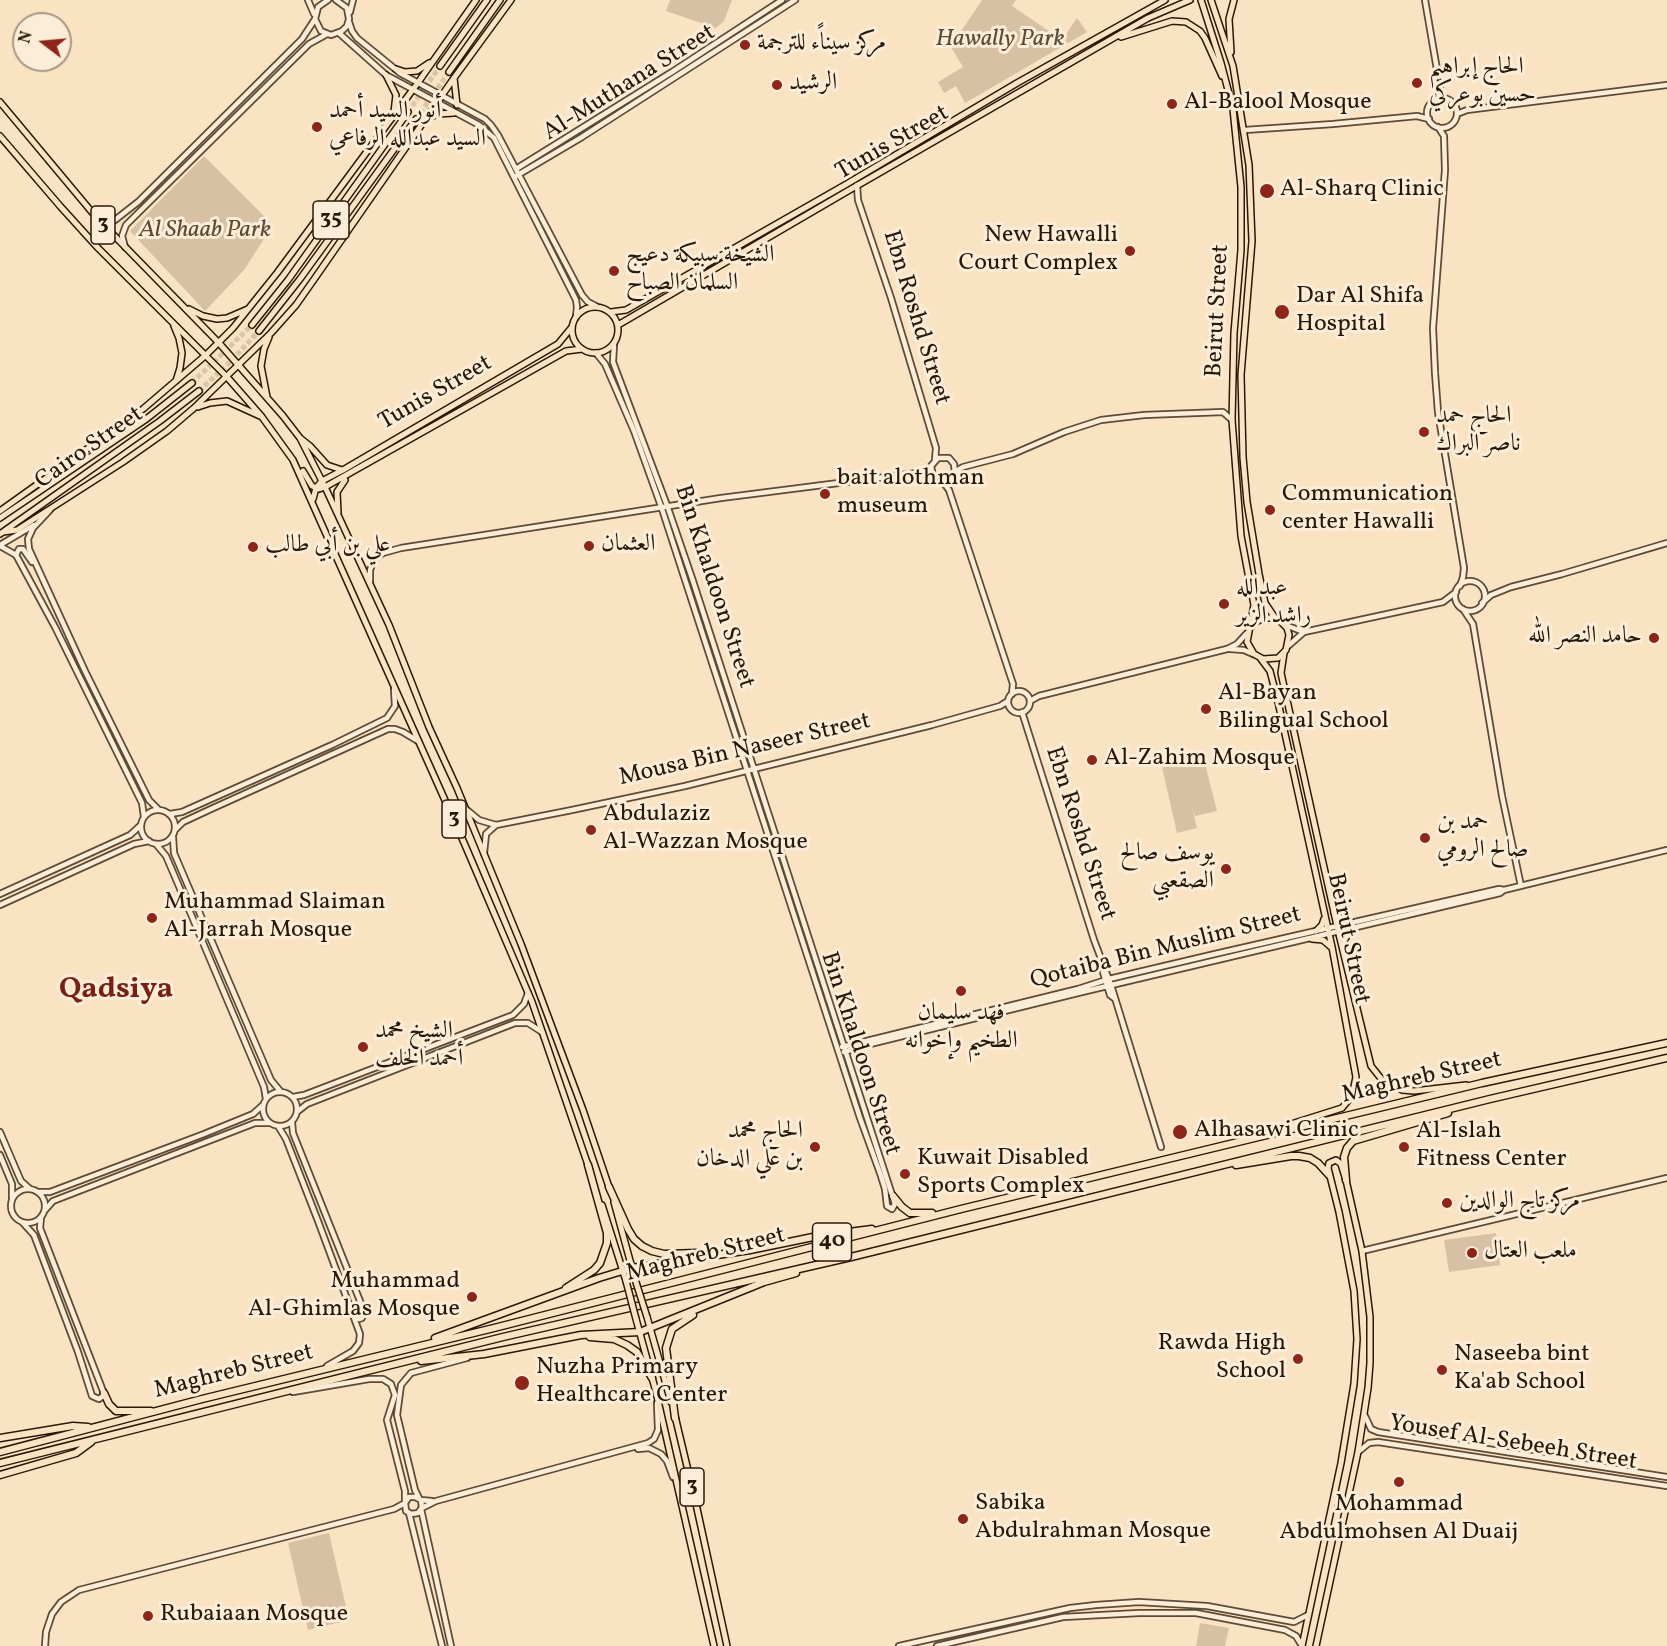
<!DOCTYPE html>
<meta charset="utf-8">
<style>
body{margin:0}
#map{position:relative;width:1667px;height:1646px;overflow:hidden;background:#fae3c3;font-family:Vollkorn,serif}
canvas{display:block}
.north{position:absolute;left:12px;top:12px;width:60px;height:60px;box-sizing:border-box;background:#fcedd8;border:2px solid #a89784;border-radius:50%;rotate:286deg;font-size:16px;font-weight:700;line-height:24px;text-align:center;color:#2b1706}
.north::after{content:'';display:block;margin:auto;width:21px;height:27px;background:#8f2418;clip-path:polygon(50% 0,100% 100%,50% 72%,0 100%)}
</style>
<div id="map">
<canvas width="1667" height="1646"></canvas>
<div class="north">N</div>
</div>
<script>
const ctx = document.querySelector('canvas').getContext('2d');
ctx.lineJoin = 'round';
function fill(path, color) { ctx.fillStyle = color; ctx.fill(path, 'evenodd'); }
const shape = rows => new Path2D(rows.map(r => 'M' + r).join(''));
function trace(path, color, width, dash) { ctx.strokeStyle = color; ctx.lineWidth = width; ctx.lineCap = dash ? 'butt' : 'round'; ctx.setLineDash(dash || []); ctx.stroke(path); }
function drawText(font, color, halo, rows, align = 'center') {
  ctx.font = font + ' Vollkorn,Amiri,serif'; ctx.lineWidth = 6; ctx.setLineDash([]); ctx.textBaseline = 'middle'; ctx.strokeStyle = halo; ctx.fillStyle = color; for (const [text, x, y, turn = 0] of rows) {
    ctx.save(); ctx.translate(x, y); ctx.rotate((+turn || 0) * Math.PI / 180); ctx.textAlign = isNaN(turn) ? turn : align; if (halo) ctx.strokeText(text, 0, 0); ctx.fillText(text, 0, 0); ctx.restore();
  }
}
fill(shape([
 [670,0,732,0,724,21,716,28,666,11],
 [982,0,1016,0,1012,6,1062,40,1077,18,1087,32,965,103,956,86,944,93,938,82,963,67,948,42,952,37,956,39],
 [204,156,273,225,244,270,205,311,130,231],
 [1203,756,1217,811,1195,816,1192,807,1197,828,1177,833,1162,767],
 [1496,1233,1500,1265,1449,1272,1444,1240],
 [329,1533,349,1620,308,1630,288,1543],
 [1200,1623,1229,1628,1225,1646,1196,1646]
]), '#d7c0a3');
trace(shape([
 [408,112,440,66],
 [416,119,449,72],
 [192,383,252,325],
 [199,391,230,362,259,331]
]), '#dbc4a7', 5, [5, 2.5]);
const minor = shape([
 [308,0,314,14],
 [328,0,318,7,315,19,321,31,331,35,342,31,347,26,349,19,347,8,336,0],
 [1425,0,1440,87,1438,99],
 [350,12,353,0],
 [349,22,352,31,357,38,400,73,485,119,491,125,498,135,582,295,588,302,596,306],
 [339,33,386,75,479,125,494,138,576,300,577,307,576,317],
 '1427 113a15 15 0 1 1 30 0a15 15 0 1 1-30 0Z',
 [1457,114,1467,110,1667,85],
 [1438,127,1444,136,1445,170,1433,328,1435,373,1438,412,1464,568,1463,577,1460,586],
 [1245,130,1333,124,1417,116,1429,119],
 [516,169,672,72,782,0],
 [516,176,582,137,795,0],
 [857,185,858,200,891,298,936,448,935,460],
 [99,219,109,221,115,220,138,202,302,39,315,19],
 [125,247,122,236,126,225,309,44,327,34],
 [596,353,605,364,634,431,662,509,860,1118,881,1176,885,1189,887,1206,892,1209,895,1204,692,578,668,508,613,362,614,344],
 [956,471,963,467,1013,454,1064,432,1101,420,1144,415,1223,412,1232,420],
 [943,482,949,490,1013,684,1012,694],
 [50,510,33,528,28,539,29,549,85,671,149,800,159,810],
 [0,545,34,525],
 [0,546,16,555,55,627,142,803,144,817],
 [16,555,19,549,23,549,32,562],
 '1455 596a15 15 0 1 1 30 0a15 15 0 1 1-30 0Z',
 [370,582,370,570,375,558,383,553,401,548,721,498,917,473,929,474,937,480,946,482,955,474,954,464,949,458,938,458,931,466,933,476],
 [1482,603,1491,595,1511,587,1562,574,1667,543],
 [1463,609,1473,624,1502,796,1521,886],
 [1285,625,1304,632,1443,602,1456,592],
 [1288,646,1304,632],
 [1230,649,1244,650,1253,654],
 '1008 702a11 11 0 1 1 22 0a11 11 0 1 1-22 0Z',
 [1030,701,1039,696,1227,649,1237,644,1248,632],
 [1022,712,1094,940,1111,985,1161,1147],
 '141 827a17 17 0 1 1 34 0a17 17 0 1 1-34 0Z',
 [467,810,479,820,496,825,572,810,685,786,932,725,1000,706,1008,701],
 [170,814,182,812,332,745,387,718,395,706,394,689],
 [176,829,183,822,211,809,388,729,395,729,403,732,418,741],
 [173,837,174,853,271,1080,281,1092],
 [156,844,166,856,193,919,264,1087,266,1099],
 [484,853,486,834,496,825],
 [0,894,130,835,141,825],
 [0,905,134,844,149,841],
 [1103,967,1103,972,1110,995,1114,998],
 [842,1047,1078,989,1109,979,1215,954,1499,889,1504,890],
 [844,1052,866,1045,1082,992,1500,893,1504,890,1667,850],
 '263 1109a17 17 0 1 1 34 0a17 17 0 1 1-34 0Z',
 [293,1097,304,1095,513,1015,524,1004,528,993],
 [298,1111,307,1104,515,1023,528,1023,542,1032],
 [292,1122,293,1133,364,1311,362,1318,359,1319,355,1317],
 [278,1126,286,1139,318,1221,360,1334,359,1343,353,1351,327,1366],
 [0,1132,21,1181,30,1189],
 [0,1155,12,1184,12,1198],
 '11 1206a17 17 0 1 1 34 0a17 17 0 1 1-34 0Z',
 [39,1192,50,1192,204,1134,253,1114,263,1105],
 [45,1210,53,1201,255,1123,270,1123],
 [23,1223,34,1235,78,1352,92,1396,99,1399,103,1396,103,1391,40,1228,41,1217],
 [1362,1251,1667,1178],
 [293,1392,369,1379,383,1379,391,1384,395,1395,387,1420,405,1491,405,1502],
 [1365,1416,1371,1429,1378,1432,1667,1477],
 [638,1449,649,1448,661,1454,667,1461,673,1477],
 [1358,1452,1369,1443,1378,1442,1667,1486],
 [419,1498,415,1490,397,1415,401,1385,411,1373,467,1358],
 [421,1500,422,1508,418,1513,411,1514,406,1511,405,1503,409,1497,415,1497,421,1500,432,1501],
 [422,1508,436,1501,648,1443,654,1439,658,1430,657,1403],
 [421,1509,451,1646],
 [409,1513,442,1646],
 [45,1646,46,1632,52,1614,61,1602,79,1590,394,1509,405,1503],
 [899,1646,1070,1608,1096,1605,1139,1602,1207,1606,1294,1622,1308,1615],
 [937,1646,1063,1617,1139,1613,1196,1613,1285,1630,1296,1636,1302,1646]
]);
const major = shape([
 [1201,0,1221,63,1233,109,1241,187,1241,250,1234,333,1232,420,1241,536,1254,605,1247,642,1254,654,1263,659,1278,658,1286,650,1289,635,1287,628,1279,620,1272,618,1263,618,1256,622,1250,628],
 [1211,0,1233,66,1249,165,1252,241,1241,375,1243,457,1247,502,1259,574,1265,603,1275,618],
 [1121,37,1172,21,1186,22,1200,31,1205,38,1222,76],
 [1231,52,1229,19,1234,0],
 [440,66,487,0],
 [396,69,405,72,417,71,429,63],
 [449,72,500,0],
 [386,75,396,95,394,112],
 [454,78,457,105],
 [0,102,96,217,219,343,283,416,300,438,325,487,389,625,429,727,457,788,521,944,583,1110,610,1190],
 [427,118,438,114,454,113],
 [0,136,60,206,98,248,227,377,262,417,293,460,465,845,532,1002,589,1168],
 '572 330a23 23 0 1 1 46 0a23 23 0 1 1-46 0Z',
 [189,309,203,316,217,319,227,318,248,309],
 [611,312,626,310,845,185,1017,83,1165,0],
 [252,325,288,280,408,112],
 [618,325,846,192,1148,18,1190,0],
 [174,326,179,338,182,353,180,368,176,381],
 [259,331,300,279,416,119],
 [267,397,261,366,264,349,269,337],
 [198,407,210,403,227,401,260,416],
 [300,438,310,446,327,465,342,470],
 [303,471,312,486,319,489,325,487,566,351,582,349],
 [313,499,316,488,322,481,343,470,558,344,572,327],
 [0,511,143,409,206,355,233,328,277,273,417,84,476,0],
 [338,513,337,492,345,480],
 [0,518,145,420,192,383],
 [3,532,17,530,123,462,167,431,194,408,271,333,296,305,315,278,454,78,511,0],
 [0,534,160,421,199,391],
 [1284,653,1281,673,1337,926,1371,1066,1383,1081,1402,1090,1414,1091,1466,1085],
 [1261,659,1270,671,1278,702,1332,947,1356,1077,1352,1096,1342,1108,1266,1132],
 [1334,913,1343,920,1353,923],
 [1316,931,1322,925,1324,919],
 [1312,939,1323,940,1331,947],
 [1343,946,1345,939,1352,929],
 [614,1202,635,1279],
 [602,1205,626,1281],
 [647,1317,671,1402],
 [636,1319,656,1392,714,1646],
 [675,1416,696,1504,727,1646],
 [1302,1646,1341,1463,1354,1384,1357,1339,1354,1291,1339,1212,1328,1168,1329,1163,1336,1160,1341,1164,1346,1180,1362,1251,1370,1317,1370,1363,1368,1388,1358,1452,1316,1646]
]);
const highway = shape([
 [1236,1165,1291,1156,1299,1156,1310,1158,1318,1163,1329,1175],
 [1346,1180,1344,1157,1347,1148,1353,1141,1448,1113],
 [609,1187,628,1229,634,1239,642,1246,652,1251,664,1254,698,1253],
 [893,1196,902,1207,910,1213,932,1213],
 [566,1288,594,1270,600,1263,607,1243,607,1233,588,1165],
 [590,1337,614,1339,627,1345,637,1352,652,1378],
 [435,1338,599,1278,632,1268,750,1250,818,1236,872,1229],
 [421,1361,484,1354,581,1335,640,1332,764,1282,796,1273],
 [104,1393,109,1404,116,1411,151,1411],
 [675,1418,666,1348,672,1329,693,1315],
 [0,1438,73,1426,88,1427],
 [0,1452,202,1399,494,1328,961,1209,1482,1083,1667,1043],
 [0,1463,503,1337,851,1257,1490,1099,1667,1058],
 [0,1475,76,1453,91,1442]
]);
trace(minor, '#5f4a35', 8);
trace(major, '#2b1706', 8);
trace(highway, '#2b1706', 9);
trace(minor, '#fcedd8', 4.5);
trace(major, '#fae3c3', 5);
trace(highway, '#fae3c3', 6);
const majorBridge = shape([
 [635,1279,647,1317],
 [626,1281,636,1319]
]);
trace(majorBridge, '#2b1706', 8, []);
trace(majorBridge, '#fae3c3', 5);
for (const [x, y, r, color] of [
 [745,45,6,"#8f2418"],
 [1417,83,6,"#8f2418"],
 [777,85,6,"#8f2418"],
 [1172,104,6,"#8f2418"],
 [317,127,6,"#8f2418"],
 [1267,191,8,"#8f2418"],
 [1130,251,6,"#8f2418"],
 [614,271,6,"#8f2418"],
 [1282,312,8,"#8f2418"],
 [1424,432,6,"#8f2418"],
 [825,494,6,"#8f2418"],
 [1270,510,6,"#8f2418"],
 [589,546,6,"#8f2418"],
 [253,547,6,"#8f2418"],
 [1224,604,6,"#8f2418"],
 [1654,638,6,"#8f2418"],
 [1206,709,6,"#8f2418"],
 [1092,760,6,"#8f2418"],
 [591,830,6,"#8f2418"],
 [1425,838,6,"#8f2418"],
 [1226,869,6,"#8f2418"],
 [152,918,6,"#8f2418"],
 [961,991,6,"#8f2418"],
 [363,1047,6,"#8f2418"],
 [1180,1132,8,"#8f2418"],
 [815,1147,6,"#8f2418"],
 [1404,1147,6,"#8f2418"],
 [905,1174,6,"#8f2418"],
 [1447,1203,6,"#8f2418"],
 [1472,1253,6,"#8f2418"],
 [472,1297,6,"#8f2418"],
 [1298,1359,6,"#8f2418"],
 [1442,1370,6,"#8f2418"],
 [522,1383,8,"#8f2418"],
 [1399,1482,6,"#8f2418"],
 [963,1519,6,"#8f2418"],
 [148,1616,6,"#8f2418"]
]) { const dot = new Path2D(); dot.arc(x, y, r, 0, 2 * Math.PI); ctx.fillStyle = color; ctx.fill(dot); trace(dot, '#fcedd8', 2); }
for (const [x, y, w] of [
 [331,220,36],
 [103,225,24],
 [454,819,24],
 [832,1242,39],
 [692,1487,24]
]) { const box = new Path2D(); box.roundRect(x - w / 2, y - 19, w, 38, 4.5); ctx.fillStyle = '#fcedd8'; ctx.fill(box); trace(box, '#2b1706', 1.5); }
drawText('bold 22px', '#2b1706', null, [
 ["35",331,220],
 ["3",103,225],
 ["3",454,819],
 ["40",832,1242],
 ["3",692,1487]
]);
drawText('italic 24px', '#5f4a35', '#fcedd8', [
 ["Hawally Park",1000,41],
 ["Al Shaab Park",205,232]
]);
drawText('24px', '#2b1706', '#fcedd8', [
 ["مركز سيناًء للترجمة",757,45],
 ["الحاج إبراهيم",1429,69],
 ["حسين بوعركي",1429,97],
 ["الرشيد",789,85],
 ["Al-Balool Mosque",1184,104],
 ["أنور السيد أحمد",329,113],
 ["السيد عبدالله الرفاعي",329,141],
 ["Al-Sharq Clinic",1280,191],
 ["New Hawalli",1118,237,"right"],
 ["Court Complex",1118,265,"right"],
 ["الشيخة سبيكة دعيج",626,257],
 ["السلمان الصباح",626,285],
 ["Dar Al Shifa",1296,298],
 ["Hospital",1296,326],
 ["الحاج حمد",1436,418],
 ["ناصر البراك",1436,446],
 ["bait alothman",837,480],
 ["museum",837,508],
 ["Communication",1282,496],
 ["center Hawalli",1282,524],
 ["العثمان",601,546],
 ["علي بن أبي طالب",265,547],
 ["عبدالله",1236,590],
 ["راشد الزير",1236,618],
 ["حامد النصر الله",1642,638,"right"],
 ["Al-Bayan",1218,695],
 ["Bilingual School",1218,723],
 ["Al-Zahim Mosque",1104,760],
 ["Abdulaziz",603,816],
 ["Al-Wazzan Mosque",603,844],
 ["حمد بن",1437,824],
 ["صالح الرومي",1437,852],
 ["يوسف صالح",1214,855,"right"],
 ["الصقعبي",1214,883,"right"],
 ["Muhammad Slaiman",164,904],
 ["Al-Jarrah Mosque",164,932],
 ["فهد سليمان",961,1015,"center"],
 ["الطخيم وإخوانه",961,1043,"center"],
 ["الشيخ محمد",375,1033],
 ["أحمد الخلف",375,1061],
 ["Alhasawi Clinic",1194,1132],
 ["الحاج محمد",803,1133,"right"],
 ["بن علي الدخان",803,1161,"right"],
 ["Al-Islah",1416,1133],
 ["Fitness Center",1416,1161],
 ["Kuwait Disabled",917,1160],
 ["Sports Complex",917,1188],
 ["مركز تاج الوالدين",1459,1203],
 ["ملعب العتال",1484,1253],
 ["Muhammad",460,1283,"right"],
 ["Al-Ghimlas Mosque",460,1311,"right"],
 ["Rawda High",1286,1345,"right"],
 ["School",1286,1373,"right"],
 ["Naseeba bint",1454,1356],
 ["Ka'ab School",1454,1384],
 ["Nuzha Primary",536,1369],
 ["Healthcare Center",536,1397],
 ["Sabika",975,1505],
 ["Abdulrahman Mosque",975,1533],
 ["Mohammad",1399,1506,"center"],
 ["Abdulmohsen Al Duaij",1399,1534,"center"],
 ["Rubaiaan Mosque",160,1616]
], 'left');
drawText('24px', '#2b1706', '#fcedd8', [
 ["Al-Muthana Street",630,84,-32],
 ["Tunis Street",893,144,-30],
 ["Beirut Street",1219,311,-87],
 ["Ebn Roshd Street",915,318,73],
 ["Tunis Street",436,394,-30],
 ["Cairo Street",90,449,-35],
 ["Bin Khaldoon Street",713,587,72],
 ["Mousa Bin Naseer Street",745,751,-13],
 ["Ebn Roshd Street",1079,834,72],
 ["Beirut Street",1347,939,78],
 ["Qotaiba Bin Muslim Street",1166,949,-14],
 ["Bin Khaldoon Street",859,1054,72],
 ["Maghreb Street",1422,1079,-13],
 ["Maghreb Street",706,1256,-14],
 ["Maghreb Street",234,1373,-14],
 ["Yousef Al-Sebeeh Street",1513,1444,9]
]);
drawText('bold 30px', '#7a1f14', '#fcedd8', [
 ["Qadsiya",116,991]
]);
</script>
